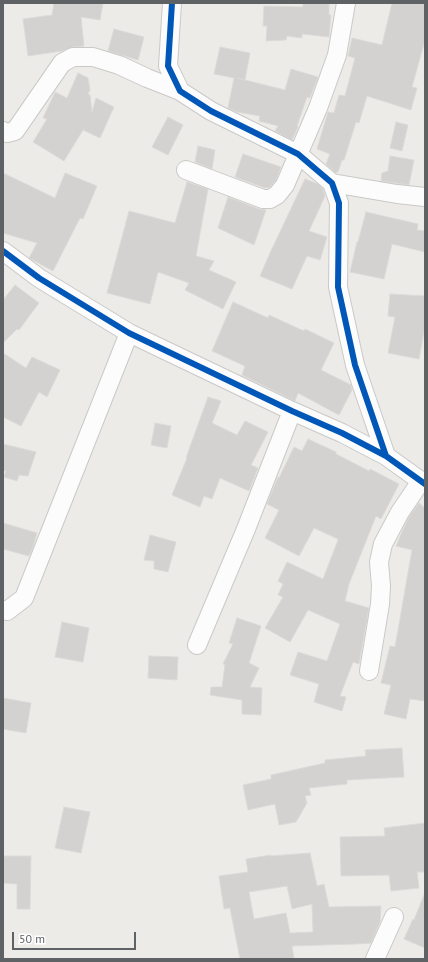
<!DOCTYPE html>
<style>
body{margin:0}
#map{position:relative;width:428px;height:962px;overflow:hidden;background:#edebe8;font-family:"PT Sans",sans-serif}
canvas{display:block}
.frame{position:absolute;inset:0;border:4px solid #5e6265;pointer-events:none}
.scale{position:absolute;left:12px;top:932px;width:124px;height:18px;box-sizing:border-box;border:2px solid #5e6265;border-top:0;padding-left:5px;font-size:12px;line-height:14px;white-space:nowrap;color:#5e6265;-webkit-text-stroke:3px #fff;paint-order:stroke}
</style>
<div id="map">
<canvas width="428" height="962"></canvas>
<div class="frame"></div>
<div class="scale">50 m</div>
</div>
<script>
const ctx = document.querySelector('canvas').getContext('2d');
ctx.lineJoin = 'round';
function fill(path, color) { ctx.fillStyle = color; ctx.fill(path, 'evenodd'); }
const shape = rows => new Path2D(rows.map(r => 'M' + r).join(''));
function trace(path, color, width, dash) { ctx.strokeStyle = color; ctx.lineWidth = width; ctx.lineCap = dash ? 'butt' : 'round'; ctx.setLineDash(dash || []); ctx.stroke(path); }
const building = shape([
 [54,3,103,3,100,20,81,17,84,46,73,47,62,51,28,56,23,19,52,15,54,3],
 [303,3,329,3,329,15,331,15,329,37,302,34,302,38,287,36,286,40,266,41,267,26,263,26,264,6,303,7,303,3],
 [392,3,425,3,425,40,412,87,417,88,411,110,367,96,359,123,356,122,344,160,342,160,338,172,337,172,336,173,326,164,330,154,317,149,328,112,334,113,339,95,345,96,355,58,348,56,352,38,382,45,392,3],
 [114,29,144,37,138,60,108,51,114,29],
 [220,47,250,53,245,80,237,78,285,90,291,69,318,77,310,98,307,97,297,126,298,127,292,140,275,131,278,126,259,121,260,116,237,112,228,108,234,78,214,74,220,47],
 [78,73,88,78,90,90,88,94,90,95,92,112,96,98,114,107,100,138,83,130,64,161,33,142,47,119,43,118,55,92,67,98,78,73],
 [168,117,183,125,168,155,152,147,168,117],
 [396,122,408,125,402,151,390,148,396,122],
 [198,146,215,150,212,169,195,162,198,146],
 [243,154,281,167,276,180,270,187,265,188,235,177,243,154],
 [390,156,414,160,409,185,381,181,382,173,388,171,390,156],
 [3,173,55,198,65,173,97,186,83,219,80,218,53,271,29,258,37,243,3,233,3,173],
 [305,179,318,184,323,189,325,196,309,231,327,237,320,260,307,256,292,289,260,276,270,253,305,179],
 [187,182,208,189,196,256,214,261,209,270,236,282,223,309,185,290,189,283,158,272,150,304,107,293,129,211,175,223,187,182],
 [228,197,259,209,266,210,254,245,218,228,228,197],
 [366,212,418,224,417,230,425,231,425,252,392,244,384,279,350,272,357,242,358,242,366,212],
 [15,285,39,303,19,330,17,329,3,343,3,300,15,285],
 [390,294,425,296,425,326,419,359,388,353,395,317,388,316,390,294],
 [233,302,268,318,269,315,304,331,305,329,334,343,321,370,351,385,352,390,339,415,298,393,295,401,242,375,245,366,212,351,233,302],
 [3,353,26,368,32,357,60,370,47,397,39,392,21,426,3,417,3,353],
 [208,397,221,401,212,423,237,435,245,421,268,432,251,465,258,468,249,491,220,478,212,499,204,496,200,507,172,495,187,458,186,458,208,397],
 [155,423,171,426,167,448,151,445,155,423],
 [308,439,336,452,336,454,369,471,370,469,399,484,381,519,376,516,349,584,345,601,369,608,359,664,353,662,340,696,346,697,342,711,314,702,319,684,290,675,298,652,327,661,340,624,308,610,290,642,265,628,283,597,278,595,283,584,278,581,287,562,323,579,338,540,338,539,314,528,299,556,265,538,279,510,267,504,278,477,279,478,294,447,302,451,308,439],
 [3,444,36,452,28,476,19,475,17,481,4,477,6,471,3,470,3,444],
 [419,503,425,508,425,701,410,699,406,719,384,714,391,685,381,683,390,646,395,647,412,550,396,546,402,532,409,517,419,503],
 [3,523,37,533,33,547,29,556,3,549,3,523],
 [150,535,176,542,168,572,154,569,154,561,144,560,150,535],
 [237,618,261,626,249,663,259,668,250,687,262,688,261,715,242,714,242,700,210,695,211,687,222,687,225,665,223,664,233,644,229,643,237,618],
 [62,622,89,628,83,662,55,657,62,622],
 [149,656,178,657,177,680,148,678,149,656],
 [3,698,31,703,26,733,3,729,3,698],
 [402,748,404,777,347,780,347,784,309,788,311,795,305,796,307,803,296,822,279,825,275,804,248,810,243,785,271,779,271,775,325,763,325,760,366,756,365,750,402,748],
 [64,807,90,812,81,853,55,848,64,807],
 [425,823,425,872,417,872,419,888,391,891,389,875,341,876,340,837,385,836,384,828,425,823],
 [310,853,317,886,324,884,329,907,381,906,380,922,371,943,355,944,292,946,294,959,240,959,230,908,224,909,219,876,248,872,246,859,271,855,271,856,310,853],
 [287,886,292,909,312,904,313,932,290,933,286,913,254,919,249,892,287,886],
 [3,856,31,856,30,909,17,909,17,884,3,883,3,856],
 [424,895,425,895,425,948,404,939,413,919,414,920,424,895]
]);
fill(building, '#d4d2d1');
trace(building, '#dcdad8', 1);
const minor = shape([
 [172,3,168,66,180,91,211,111,298,154,332,183,339,203,338,287,355,365,386,456],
 [3,131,7,133,15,131,62,63,73,57,93,57,119,65,147,78,180,91],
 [186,170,263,199,270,199,277,195,285,185,318,108,337,55,346,3],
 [332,183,397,194,425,197],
 [3,251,39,278,129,333,292,411,342,433,386,456,425,484],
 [3,610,7,611,24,598,129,333],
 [197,645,246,529,292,411],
 [369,671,380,604,381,586,379,562,383,544,400,512,421,481],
 [375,959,394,917]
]);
trace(minor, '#c9c9c8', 20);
trace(minor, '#fcfcfc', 18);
trace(shape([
 [172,3,168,66,180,91,211,111,298,154,332,183,339,203,338,287,355,365,386,456],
 [3,251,39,278,129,333,292,411,342,433,386,456,425,484]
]), '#0057b8', 6);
</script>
